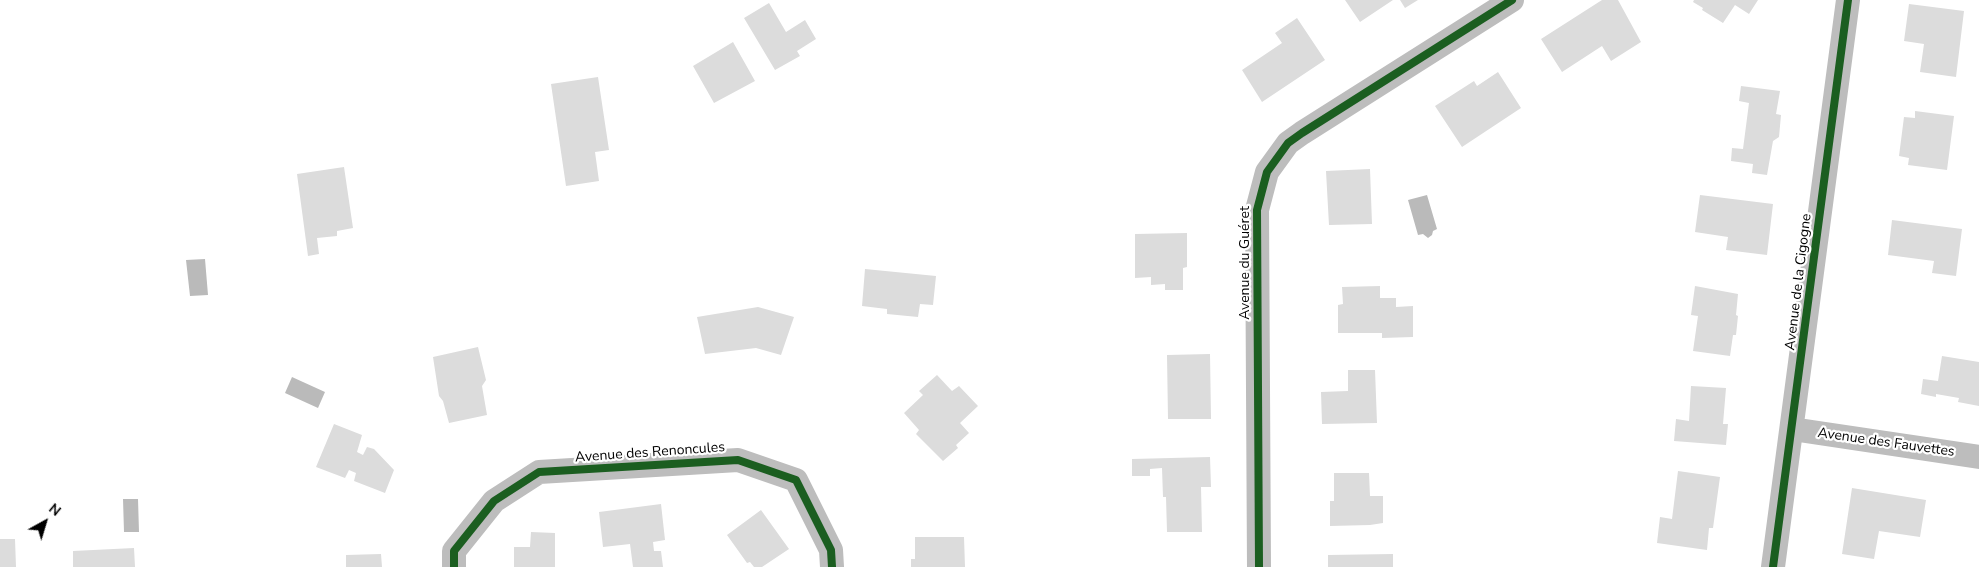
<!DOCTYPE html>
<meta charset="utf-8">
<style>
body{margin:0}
#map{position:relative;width:1979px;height:567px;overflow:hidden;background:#fff;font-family:"Nunito Sans",sans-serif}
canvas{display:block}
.north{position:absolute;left:20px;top:497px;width:50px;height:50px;-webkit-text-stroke:4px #fff;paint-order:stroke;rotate:39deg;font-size:14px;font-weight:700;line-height:20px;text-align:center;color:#000}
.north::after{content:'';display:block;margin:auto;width:18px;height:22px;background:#000;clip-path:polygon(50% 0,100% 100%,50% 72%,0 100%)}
</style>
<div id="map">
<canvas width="1979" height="567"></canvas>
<div class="north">N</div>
</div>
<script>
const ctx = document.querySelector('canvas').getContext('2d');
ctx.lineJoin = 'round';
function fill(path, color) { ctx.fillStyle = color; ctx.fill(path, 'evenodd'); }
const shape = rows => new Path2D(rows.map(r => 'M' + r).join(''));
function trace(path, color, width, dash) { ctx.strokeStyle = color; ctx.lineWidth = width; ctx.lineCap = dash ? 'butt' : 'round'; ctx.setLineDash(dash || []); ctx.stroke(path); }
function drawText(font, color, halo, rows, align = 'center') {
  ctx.font = font + ' "Nunito Sans",sans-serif'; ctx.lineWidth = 4.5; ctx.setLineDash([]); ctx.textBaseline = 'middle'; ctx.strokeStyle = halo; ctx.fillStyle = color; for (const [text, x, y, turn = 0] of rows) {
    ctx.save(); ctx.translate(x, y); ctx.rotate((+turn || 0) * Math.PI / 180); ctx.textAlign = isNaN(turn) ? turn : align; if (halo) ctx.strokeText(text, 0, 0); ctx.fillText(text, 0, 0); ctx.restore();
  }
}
fill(shape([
 [1427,195,1437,229,1433,231,1432,235,1428,238,1423,234,1418,235,1408,200],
 [205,259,208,295,190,296,186,260],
 [292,377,325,392,318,408,285,393],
 [123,499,138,499,139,532,124,532]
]), '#bababa');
fill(shape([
 [1345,0,1393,0,1360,22],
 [1400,0,1418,0,1405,8],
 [1602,0,1618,0,1641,42,1611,61,1602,46,1562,72,1541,39],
 [1694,0,1758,0,1749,14,1735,5,1723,23,1702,10,1703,8,1693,2],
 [769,3,786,32,805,20,816,39,797,51,800,56,775,70,744,18],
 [1909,4,1964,11,1956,77,1920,72,1924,44,1904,41],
 [1297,18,1325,60,1262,102,1242,70,1282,43,1275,33],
 [733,42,755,81,714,103,693,66],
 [1498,72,1521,108,1462,147,1435,106,1474,81,1477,86],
 [598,77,609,150,595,152,599,181,566,186,551,84],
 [1741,86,1780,91,1776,114,1781,115,1779,137,1773,141,1767,175,1752,173,1753,164,1731,161,1732,148,1743,149,1749,103,1739,101],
 [1915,111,1954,116,1947,170,1908,165,1909,158,1899,156,1904,117,1915,118],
 [344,167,353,228,337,231,337,236,317,238,319,254,308,256,297,174],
 [1370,169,1372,224,1329,225,1326,171],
 [1700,195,1773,204,1767,255,1726,250,1728,237,1695,232],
 [1892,220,1962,229,1956,276,1932,273,1934,261,1888,255],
 [1187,233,1187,267,1183,268,1183,290,1165,290,1165,284,1151,285,1151,277,1135,278,1135,234],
 [865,269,936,276,933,305,920,304,918,317,887,314,887,309,862,306],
 [1380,286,1380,298,1396,298,1396,307,1413,306,1413,337,1382,338,1382,333,1338,333,1338,305,1343,304,1342,287],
 [1695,286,1738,294,1736,315,1738,316,1736,335,1733,335,1730,356,1693,351,1698,316,1691,315],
 [758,307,794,317,781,355,756,348,705,354,697,317],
 [478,347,486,380,482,386,487,415,449,423,443,401,439,396,433,357],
 [1210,354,1211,419,1168,419,1167,355],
 [1942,356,1979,362,1979,406,1958,402,1959,398,1936,394,1936,397,1921,394,1923,379,1938,381],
 [1348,370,1375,370,1377,423,1322,424,1321,392,1348,391],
 [937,375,952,391,959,386,978,406,960,423,969,433,956,445,958,448,943,461,916,434,919,430,904,413,923,395,919,391],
 [1691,386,1726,388,1723,424,1728,424,1726,445,1674,441,1676,419,1689,421],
 [334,424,362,435,357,452,363,455,367,447,374,449,394,470,385,493,354,481,356,473,349,470,345,478,316,467],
 [1210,457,1211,487,1201,487,1202,532,1167,532,1166,497,1163,497,1162,468,1150,469,1150,476,1132,476,1132,459],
 [1678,471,1720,477,1713,528,1709,528,1707,550,1657,543,1660,517,1672,519],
 [1334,473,1369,473,1370,496,1383,496,1383,523,1370,525,1330,526,1330,501,1334,501],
 [1852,488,1926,500,1920,537,1879,531,1874,559,1842,554],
 [661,504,665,540,653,542,654,551,661,551,663,567,633,567,630,544,603,547,599,512],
 [761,510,789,549,762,567,754,567,750,562,747,563,727,535],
 [531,532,555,533,555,567,514,567,514,547,530,547],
 [915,537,964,537,965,567,911,567,911,559,915,559],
 [0,539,15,539,16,567,0,567],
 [134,548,135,567,73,567,73,551],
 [381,554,382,567,346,567,346,555],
 [1393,554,1393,567,1328,567,1328,555]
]), '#dcdcdc');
trace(shape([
 [1792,429,1979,457],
 [454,567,454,551,494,501,539,472,738,460,796,480,831,550,832,567],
 [1259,567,1257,210,1267,172,1288,143,1302,133,1512,0],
 [1773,567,1848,0]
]), '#bdbdbd', 24);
trace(shape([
 [454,567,454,551,494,501,539,472,738,460,796,480,831,550,832,567],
 [1259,567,1257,210,1267,172,1288,143,1302,133,1512,0],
 [1773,567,1848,0]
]), '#1b5e20', 8);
drawText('14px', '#000', '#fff', [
 ["Avenue du Guéret",1246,263,-90],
 ["Avenue de la Cigogne",1799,282,-83],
 ["Avenue des Fauvettes",1886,443,8],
 ["Avenue des Renoncules",650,453,-4]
]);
</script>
